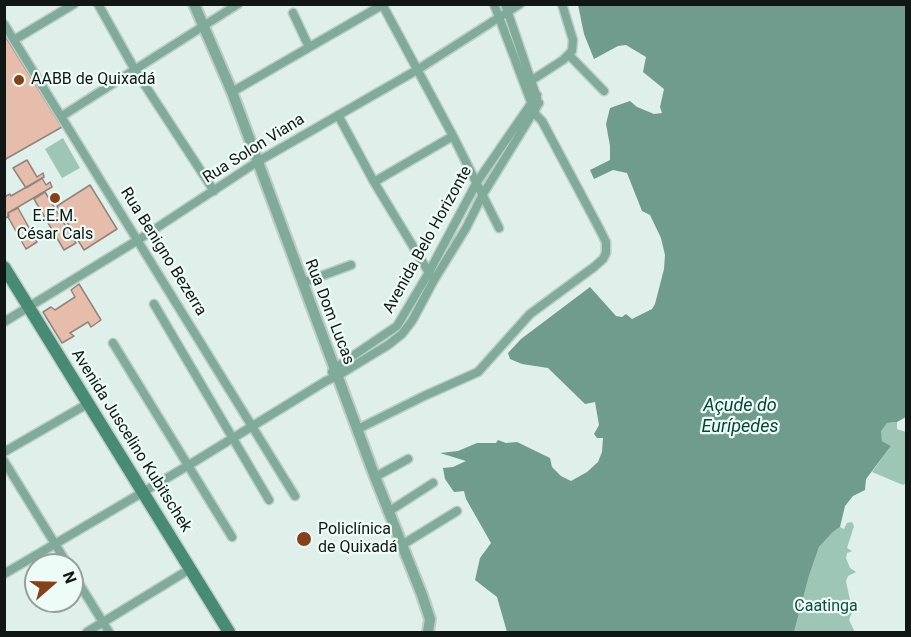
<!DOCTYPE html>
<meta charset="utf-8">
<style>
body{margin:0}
#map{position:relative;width:911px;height:637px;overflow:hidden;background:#dfefe9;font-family:Roboto,sans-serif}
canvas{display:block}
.frame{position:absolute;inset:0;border:6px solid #111715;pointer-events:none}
.north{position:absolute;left:24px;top:553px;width:60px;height:60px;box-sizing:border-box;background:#edfcf6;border:2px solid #95a09c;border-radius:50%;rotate:70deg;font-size:16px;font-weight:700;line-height:24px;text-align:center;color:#111715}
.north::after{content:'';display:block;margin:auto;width:21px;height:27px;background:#86401a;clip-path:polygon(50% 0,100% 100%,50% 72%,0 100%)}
</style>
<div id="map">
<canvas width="911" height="637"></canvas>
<div class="frame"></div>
<div class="north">N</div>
</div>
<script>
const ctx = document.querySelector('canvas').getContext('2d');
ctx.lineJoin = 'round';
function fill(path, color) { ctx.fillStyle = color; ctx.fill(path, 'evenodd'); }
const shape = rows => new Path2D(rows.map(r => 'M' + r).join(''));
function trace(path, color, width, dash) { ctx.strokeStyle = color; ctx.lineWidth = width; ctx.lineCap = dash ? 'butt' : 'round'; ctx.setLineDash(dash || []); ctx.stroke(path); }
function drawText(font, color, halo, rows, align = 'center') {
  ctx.font = font + ' Roboto,sans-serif'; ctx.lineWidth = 4.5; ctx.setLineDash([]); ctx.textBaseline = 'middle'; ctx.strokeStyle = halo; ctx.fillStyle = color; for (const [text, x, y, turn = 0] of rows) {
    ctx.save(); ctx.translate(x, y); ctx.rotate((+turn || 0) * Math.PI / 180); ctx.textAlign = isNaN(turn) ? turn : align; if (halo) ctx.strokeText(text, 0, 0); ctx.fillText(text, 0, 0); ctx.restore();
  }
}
fill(shape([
 [63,138,80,168,62,178,45,149],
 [897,422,897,429,906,432,906,483,903,485,872,472,891,446,882,441,880,431,887,423],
 [852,522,854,526,847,548,852,551,847,553,846,558,850,568,856,572,848,576,846,581,850,600,855,605,849,620,855,632,794,632,809,576,819,547,833,532,840,527,844,529,847,523]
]), '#9ec6b7');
fill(shape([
 [578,5,906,5,906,417,897,422,887,423,881,431,882,441,891,446,866,479,865,490,853,496,845,506,840,527,833,532,819,547,809,576,794,632,507,632,497,597,475,580,480,558,491,543,466,499,464,491,454,492,445,479,443,468,453,467,466,461,440,453,458,451,477,443,496,443,498,440,506,443,517,442,550,458,552,467,561,476,571,481,587,472,598,462,602,452,603,438,597,438,594,434,599,425,595,402,585,404,548,368,522,364,510,359,508,353,521,339,590,287,616,316,622,317,626,314,632,319,652,309,655,304,664,269,665,255,661,238,650,215,642,211,627,173,613,170,594,179,590,170,610,160,610,146,606,124,610,108,630,101,637,107,654,114,662,113,660,107,664,89,643,72,646,57,626,45,618,46,594,59,584,34]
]), '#6f9c8c');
const building = shape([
 [4,34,62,127,4,160,4,34],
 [27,160,37,177,43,173,44,177,26,188,13,168,27,160],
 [42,178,46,185,50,182,52,187,8,213,9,216,4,219,4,197,10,194,11,196,42,178],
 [90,185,117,229,84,250,57,206,90,185],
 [45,192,76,243,64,250,34,199,45,192],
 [18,208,37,242,26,249,8,217,8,213,18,208],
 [79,284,101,320,91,327,88,322,70,333,74,336,62,343,43,312,51,307,55,310,75,297,71,290,79,284]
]);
fill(building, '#e6bdaa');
trace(building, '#91837d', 1.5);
const minor = shape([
 [98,4,135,70,214,191],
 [382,4,453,136,499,228],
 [505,4,537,98],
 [293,13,309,47],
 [4,24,295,496],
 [14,40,74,4],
 [569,55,604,91],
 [529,82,563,60,572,51,573,40,562,4],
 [232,92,384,4],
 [338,115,374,182,431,276],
 [62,116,238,4],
 [374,182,453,136],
 [302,283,351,265],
 [154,304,269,500],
 [4,322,138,240,257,162,417,70,520,4],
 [113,343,232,537],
 [332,372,335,368,397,326,428,274,477,182,537,95],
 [358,429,424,396,478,372,530,314,594,267,603,259,606,253,606,242,599,228,542,121,536,115,494,4],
 [4,452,89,403],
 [4,461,68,565],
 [375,477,408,459],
 [388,512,433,483],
 [402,545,457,511],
 [72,572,109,632],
 [4,574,189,465,326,381,337,376,388,345,402,334,412,321,434,280,466,228,483,194,539,103],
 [87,632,190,569]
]);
const tertiary = shape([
 [194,4,232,92,375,477,422,595,430,619,428,632]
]);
const secondary = shape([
 [4,267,229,632]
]);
trace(minor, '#beccc7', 11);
trace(tertiary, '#beccc7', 14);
trace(secondary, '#beccc7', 15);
trace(minor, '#80ab9b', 8);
trace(tertiary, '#80ab9b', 10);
trace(secondary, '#478b75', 12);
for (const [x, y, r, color] of [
 [19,80,6,"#86401a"],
 [55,198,6,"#86401a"],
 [304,539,8,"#86401a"]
]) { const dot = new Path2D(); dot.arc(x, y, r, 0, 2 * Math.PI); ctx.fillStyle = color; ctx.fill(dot); trace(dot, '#edfcf6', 2); }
drawText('16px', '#111715', '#edfcf6', [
 ["AABB de Quixadá",31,80],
 ["E.E.M.",55,217,"center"],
 ["César Cals",55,235,"center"],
 ["Policlínica",318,530],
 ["de Quixadá",318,548]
], 'left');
drawText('16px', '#111715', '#edfcf6', [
 ["Rua Solon Viana",254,149,-32],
 ["Avenida Belo Horizonte",428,240,-61],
 ["Rua Benigno Bezerra",163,252,58],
 ["Rua Dom Lucas",329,312,69],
 ["Avenida Juscelino Kubitschek",131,441,58]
]);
drawText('16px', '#0f4d3c', '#edfcf6', [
 ["Caatinga",826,607]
]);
drawText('italic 18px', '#034535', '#edfcf6', [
 ["Açude do",740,406],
 ["Eurípedes",740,427]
]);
</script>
